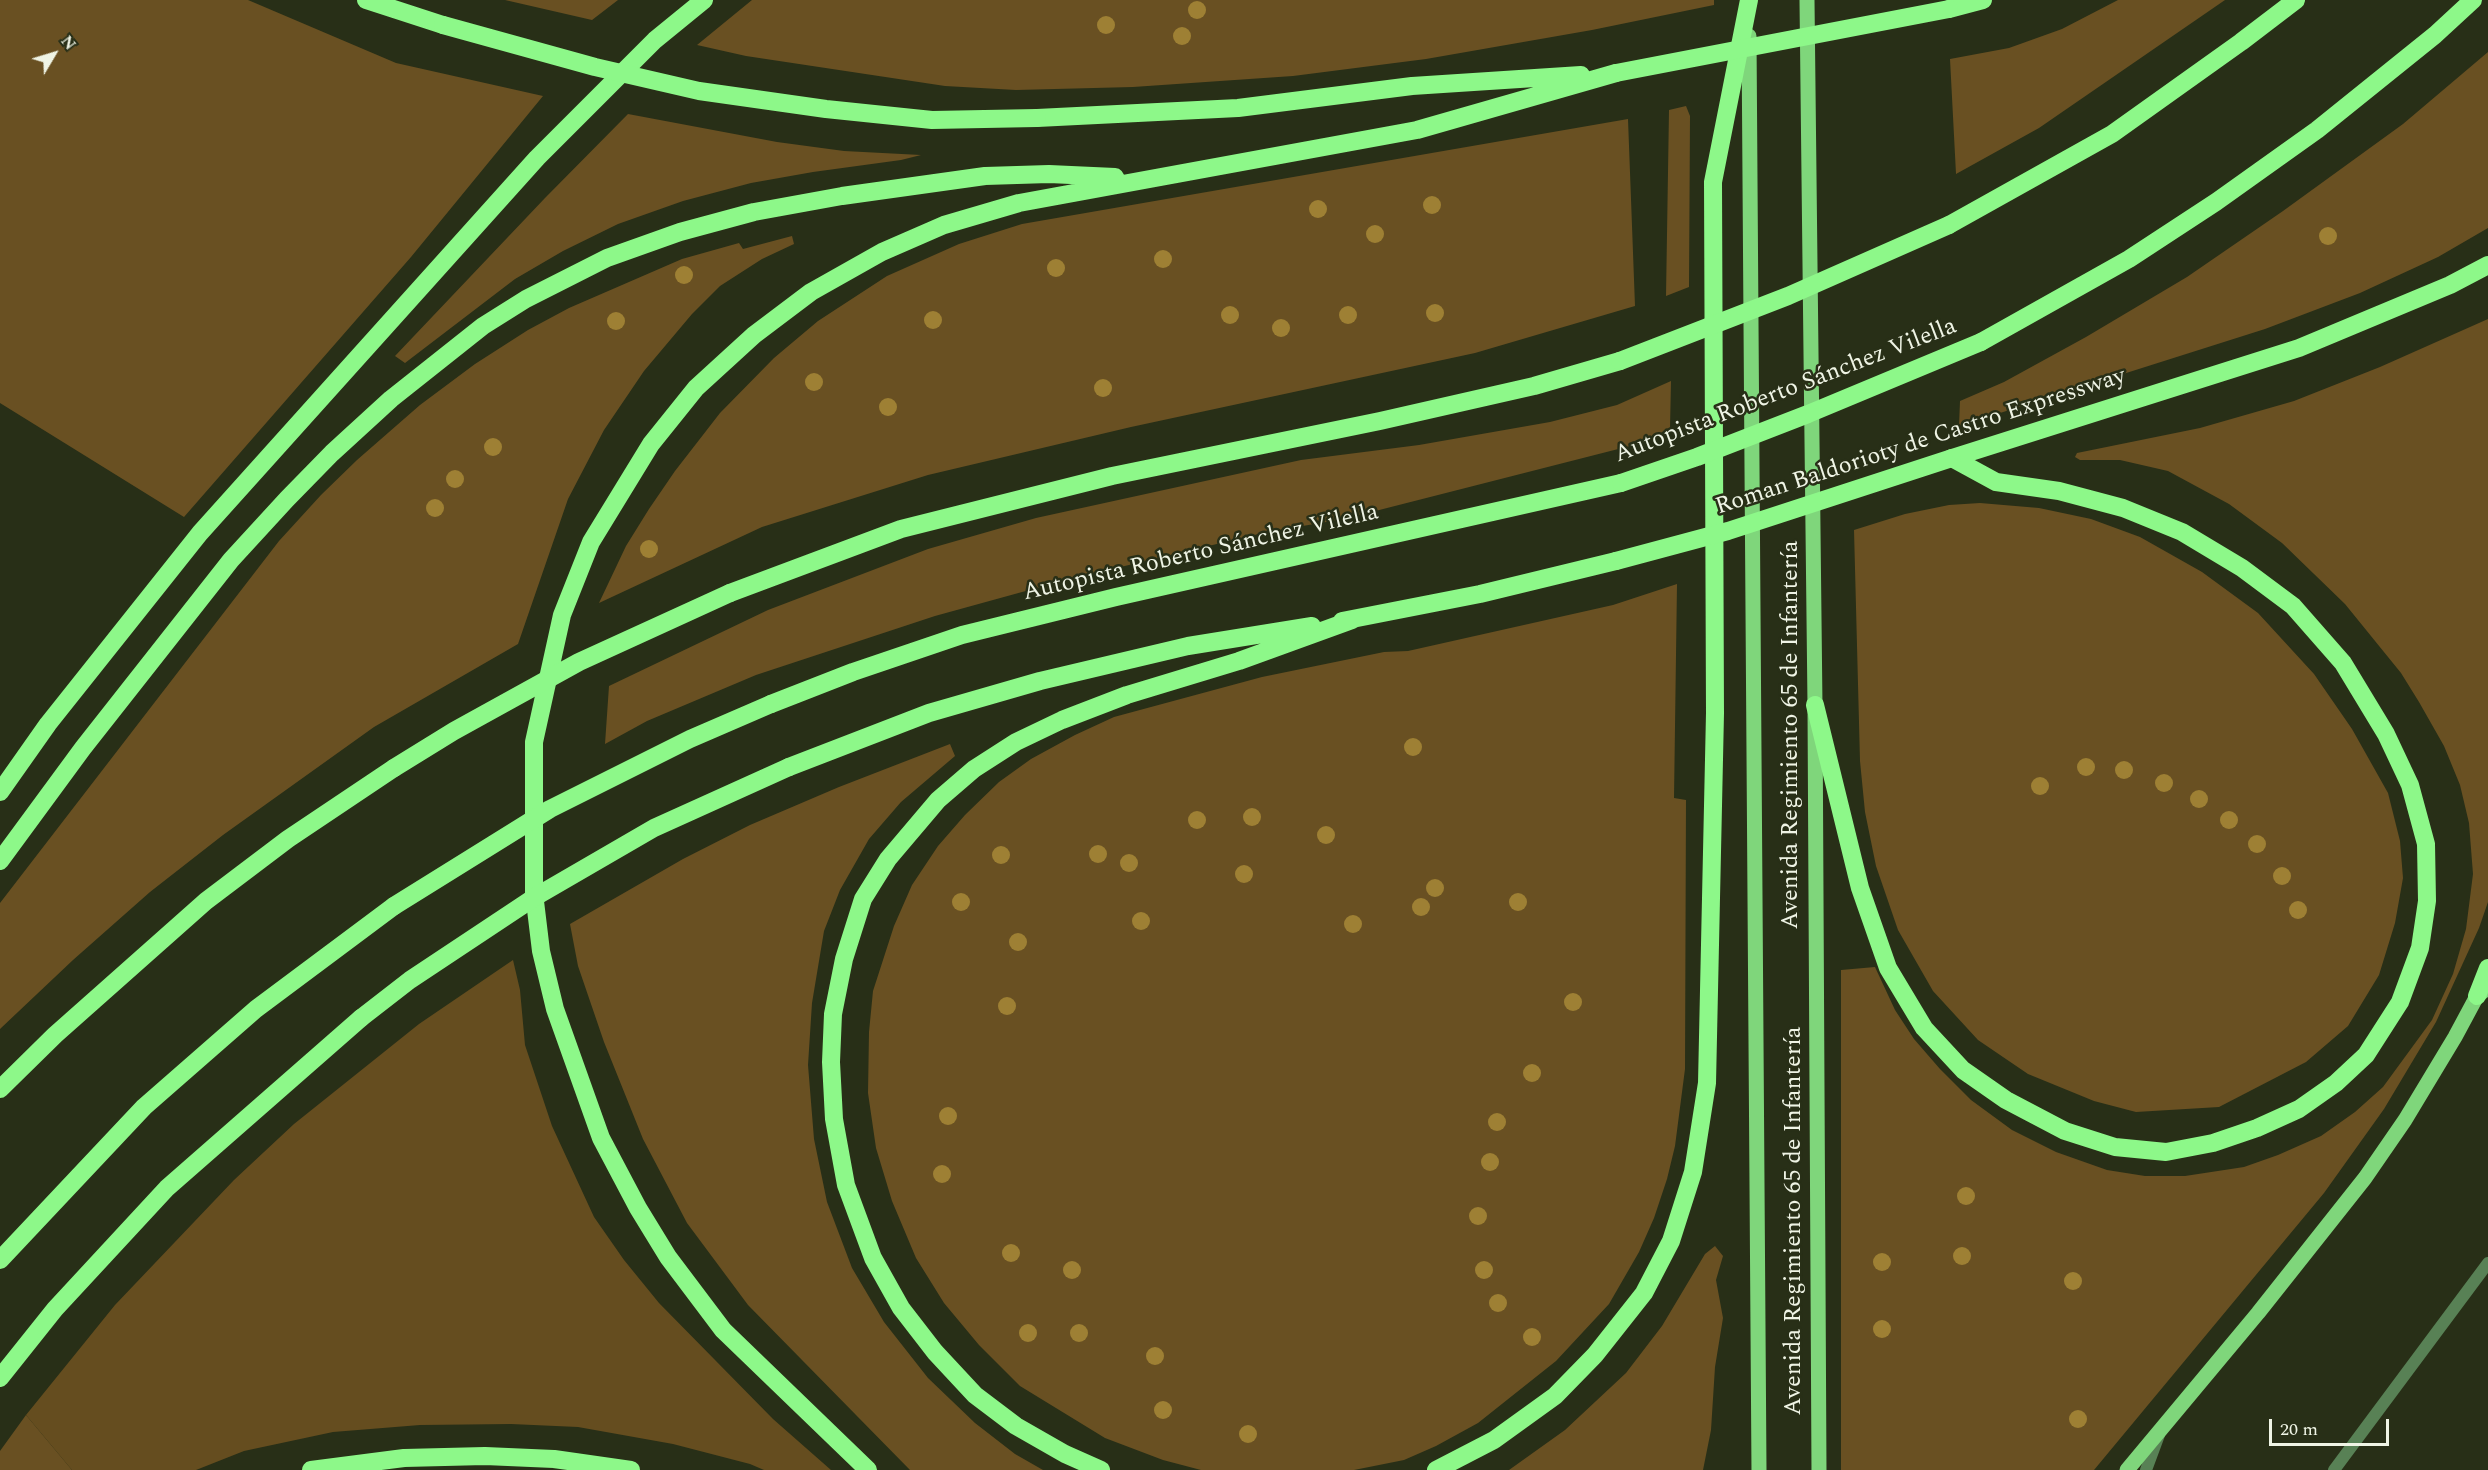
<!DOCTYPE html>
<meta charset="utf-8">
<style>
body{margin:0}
#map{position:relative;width:2488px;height:1470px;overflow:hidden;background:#282f17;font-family:Spectral,serif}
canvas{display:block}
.north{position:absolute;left:24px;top:24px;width:60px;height:60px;-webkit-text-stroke:4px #282f17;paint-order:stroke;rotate:52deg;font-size:16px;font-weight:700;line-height:24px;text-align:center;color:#eff4e5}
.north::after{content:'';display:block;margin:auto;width:21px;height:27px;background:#eff4e5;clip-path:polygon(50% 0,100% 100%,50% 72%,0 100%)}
.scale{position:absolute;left:2269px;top:1419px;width:120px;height:27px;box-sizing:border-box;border:3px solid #eff4e5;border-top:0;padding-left:8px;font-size:18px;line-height:21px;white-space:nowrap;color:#eff4e5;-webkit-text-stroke:4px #282f17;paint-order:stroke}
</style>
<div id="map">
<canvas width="2488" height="1470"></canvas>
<div class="north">N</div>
<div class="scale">20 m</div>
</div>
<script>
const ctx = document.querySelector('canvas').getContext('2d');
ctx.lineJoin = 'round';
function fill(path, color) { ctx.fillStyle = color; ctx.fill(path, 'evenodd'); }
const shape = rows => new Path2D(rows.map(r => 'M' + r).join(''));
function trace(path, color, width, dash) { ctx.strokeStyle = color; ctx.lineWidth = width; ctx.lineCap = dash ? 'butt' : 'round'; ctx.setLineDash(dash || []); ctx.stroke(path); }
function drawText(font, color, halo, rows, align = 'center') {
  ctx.font = font + ' Spectral,serif'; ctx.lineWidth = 5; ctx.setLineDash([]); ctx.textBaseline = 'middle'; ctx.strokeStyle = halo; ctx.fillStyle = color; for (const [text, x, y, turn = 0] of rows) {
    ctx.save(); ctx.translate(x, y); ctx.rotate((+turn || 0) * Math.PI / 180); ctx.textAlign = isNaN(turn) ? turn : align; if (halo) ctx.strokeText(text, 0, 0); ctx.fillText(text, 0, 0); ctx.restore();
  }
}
fill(shape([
 [0,0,248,0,396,63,543,96,411,257,184,517,0,403],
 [505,0,618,0,592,20],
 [752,0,1714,0,1714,5,1592,30,1426,59,1293,76,1133,87,1016,90,945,86,746,56,697,45],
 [2118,0,2225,0,2039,128,1956,174,1950,59,2009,48,2062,29],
 [2488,52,2488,228,2438,257,2360,293,2265,329,1959,426,1960,401,2004,382,2086,337,2187,277,2283,211,2403,124],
 [1686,106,1690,116,1689,287,1666,296,1669,110],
 [628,114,777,142,844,151,921,155,901,160,813,172,751,183,683,201,618,224,563,251,515,279,405,363,395,356,545,198],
 [1628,119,1635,306,1475,353,1131,427,928,475,762,527,599,603,626,546,649,509,675,471,720,413,774,358,818,321,887,276,959,244,1022,224],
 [792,236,794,244,762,259,720,286,692,314,644,371,604,430,568,499,518,644,374,727,223,835,150,892,73,960,0,1029,0,903,279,541,321,495,357,460,420,405,475,364,528,330,569,308,682,259,739,243,743,249],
 [2488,319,2488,902,2479,928,2436,1022,2384,1109,2324,1193,2094,1470,1841,1470,1841,970,1875,967,1895,1010,1914,1039,1940,1069,1971,1100,2012,1130,2056,1152,2107,1170,2145,1176,2185,1176,2244,1167,2278,1155,2321,1136,2355,1112,2383,1087,2432,1020,2453,974,2466,929,2473,874,2469,823,2460,785,2444,746,2419,702,2401,673,2345,604,2282,543,2229,504,2168,471,2120,460,2080,460,2075,457,2077,453,2200,428,2294,401,2380,367],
 [1671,381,1670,429,1630,446,1344,519,1267,532,1062,581,935,616,756,675,647,721,605,744,609,686,768,610,928,549,1036,518,1301,460,1419,445,1550,422,1617,405],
 [1980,503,2039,508,2091,519,2140,537,2202,572,2258,613,2314,674,2352,729,2388,793,2400,841,2403,878,2395,923,2379,975,2348,1026,2306,1062,2219,1107,2136,1112,2094,1101,2028,1074,1978,1040,1933,991,1898,930,1876,866,1865,812,1860,761,1854,530,1905,514,1949,505],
 [1677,584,1674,798,1686,800,1685,1069,1675,1146,1667,1179,1654,1218,1639,1252,1609,1304,1556,1361,1478,1423,1436,1446,1404,1460,1354,1470,1201,1470,1163,1460,1105,1438,1020,1386,979,1345,944,1303,916,1258,892,1201,876,1148,868,1093,869,1032,873,991,894,926,912,885,938,846,965,815,999,782,1031,759,1075,735,1114,717,1262,677,1384,652,1408,651,1613,605],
 [950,744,955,756,901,802,869,839,840,890,824,931,812,1003,808,1065,814,1139,827,1202,852,1268,884,1322,928,1378,975,1423,1015,1454,1043,1470,910,1470,748,1305,687,1223,643,1139,604,1042,578,966,570,924,683,859,750,825,839,787],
 [1715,1246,1723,1256,1716,1280,1723,1318,1715,1367,1711,1430,1703,1470,1509,1470,1565,1430,1626,1373,1662,1326,1705,1254],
 [26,1415,72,1470,0,1470,0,1451]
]), '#695022');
fill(shape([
 [513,960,520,990,525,1045,552,1126,594,1217,624,1260,659,1303,773,1419,831,1470,764,1470,750,1464,673,1444,578,1427,511,1424,420,1425,333,1432,244,1451,196,1470,72,1470,26,1415,115,1305,234,1180,294,1124,419,1024]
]), '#654d1f');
trace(shape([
 [2146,1470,2159,1435],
 [2334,1470,2488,1263]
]), '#588155', 12);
trace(shape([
 [1807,0,1815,705,1819,1470],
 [1749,36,1759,1470],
 [2127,1470,2258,1313,2365,1178,2405,1120,2455,1037,2477,996,2486,989]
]), '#7fd67b', 15);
trace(shape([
 [366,0,443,25],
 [1949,9,1983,0],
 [1037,118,1238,108,1412,86,1581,75],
 [1949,225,2112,134,2241,42,2296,0],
 [1981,342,2129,259,2216,202,2317,130,2435,35,2473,0],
 [1952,458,2299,348,2450,285,2488,265],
 [730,593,901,529,1112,476,1380,421,1534,386,1620,361],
 [1342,621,1480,594,1616,561],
 [771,704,853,672,962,635,1116,597,1621,483],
 [1815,705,1860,888,1888,968,1924,1028,1963,1070,2006,1100,2065,1131,2115,1147,2166,1152,2213,1143,2257,1128,2299,1109,2336,1083,2366,1055,2400,1002,2420,948,2427,901,2426,844,2410,785,2386,734,2343,663,2293,606,2242,568,2182,532,2123,508,2059,491,1996,482,1952,458],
 [789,767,929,713,1040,681,1188,646,1312,626],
 [0,792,48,724,200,533,537,158,655,40,704,0],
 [0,861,83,748,231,560,287,499,332,453,391,399,483,326,526,299,607,258,680,232,754,212,842,196,985,176,1049,174,1115,177],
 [2477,996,2488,968],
 [0,1089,55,1035,206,901,288,839,394,768],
 [0,1260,144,1107,256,1009,394,906],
 [0,1378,55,1309,167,1188,361,1018],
 [311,1470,404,1458,485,1456,554,1459,631,1470],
 [868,1470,723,1330,668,1257,638,1208,601,1138,555,1009,541,951,534,893,534,742,562,615,591,542,651,444,696,388,754,335,811,292,882,252,944,225,1019,203,1417,130,1616,73],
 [1101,1470,1065,1454,1016,1426,975,1395,935,1352,901,1308,873,1258,846,1185,834,1119,831,1062,833,1014,844,959,863,899,888,859,938,800,974,769,1016,742,1062,720,1127,695,1239,661,1352,620],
 [1436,1470,1494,1440,1555,1396,1595,1355,1644,1293,1671,1241,1693,1172,1707,1083,1715,713,1713,182,1749,0]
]), '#8df889', 18);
trace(shape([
 [443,25,595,67,699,91,826,109,932,120,1037,118],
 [1616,73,1949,9],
 [1620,361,1788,296,1949,225],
 [1621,483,1697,457,1808,414,1981,342],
 [1616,561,1728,531,1952,458],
 [394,768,454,731,579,662,730,593],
 [394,906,550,809,690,739,771,704],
 [361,1018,410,980,535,897,654,828,789,767]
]), '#8df889', 18);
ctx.fillStyle = '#9e8034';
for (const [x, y] of [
 [1197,10],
 [1106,25],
 [1182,36],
 [1432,205],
 [1318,209],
 [1375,234],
 [2328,236],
 [1163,259],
 [1056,268],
 [684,275],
 [1435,313],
 [1230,315],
 [1348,315],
 [933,320],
 [616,321],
 [1281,328],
 [814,382],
 [1103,388],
 [888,407],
 [493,447],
 [455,479],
 [435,508],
 [649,549],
 [1413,747],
 [2086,767],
 [2124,770],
 [2164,783],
 [2040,786],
 [2199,799],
 [1252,817],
 [1197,820],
 [2229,820],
 [1326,835],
 [2257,844],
 [1098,854],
 [1001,855],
 [1129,863],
 [1244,874],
 [2282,876],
 [1435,888],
 [961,902],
 [1518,902],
 [1421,907],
 [2298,910],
 [1141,921],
 [1353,924],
 [1018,942],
 [1573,1002],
 [1007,1006],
 [1532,1073],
 [948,1116],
 [1497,1122],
 [1490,1162],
 [942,1174],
 [1966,1196],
 [1478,1216],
 [1011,1253],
 [1962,1256],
 [1882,1262],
 [1072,1270],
 [1484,1270],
 [2073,1281],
 [1498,1303],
 [1882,1329],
 [1028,1333],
 [1079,1333],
 [1532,1337],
 [1155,1356],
 [1163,1410],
 [2078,1419],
 [1248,1434]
]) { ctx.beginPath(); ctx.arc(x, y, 9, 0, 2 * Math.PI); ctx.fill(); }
drawText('24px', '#eff4e5', '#282f17', [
 ["Autopista Roberto Sánchez Vilella",1786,392,-21],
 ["Roman Baldorioty de Castro Expressway",1921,443,-18],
 ["Autopista Roberto Sánchez Vilella",1201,554,-13],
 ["Avenida Regimiento 65 de Infantería",1792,735,-90],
 ["Avenida Regimiento 65 de Infantería",1795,1221,-90]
]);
</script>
